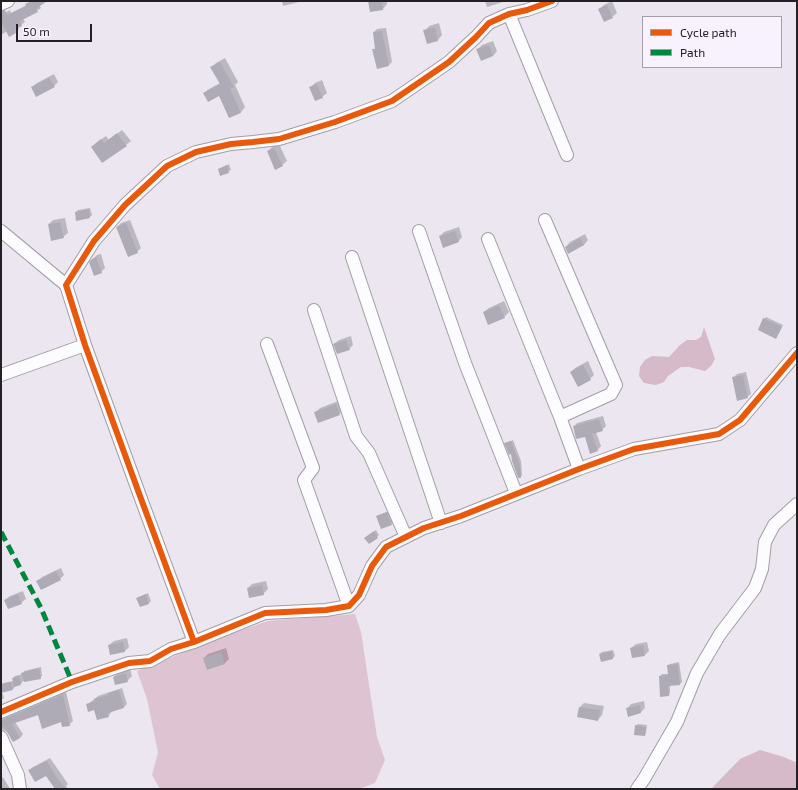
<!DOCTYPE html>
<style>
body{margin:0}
#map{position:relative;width:798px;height:790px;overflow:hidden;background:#ebe6f0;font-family:"Exo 2",sans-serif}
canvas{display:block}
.frame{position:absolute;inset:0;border:2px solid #242126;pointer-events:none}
.legend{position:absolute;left:642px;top:16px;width:140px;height:52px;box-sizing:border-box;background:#f8f1fe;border:1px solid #a39ea8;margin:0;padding:5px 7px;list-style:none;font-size:12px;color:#242126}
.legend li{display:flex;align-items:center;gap:8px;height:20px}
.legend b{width:20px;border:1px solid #a39ea8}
.scale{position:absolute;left:16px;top:24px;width:76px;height:18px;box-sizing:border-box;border:2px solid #242126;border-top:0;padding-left:5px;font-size:12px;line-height:14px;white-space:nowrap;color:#242126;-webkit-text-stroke:3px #f8f1fe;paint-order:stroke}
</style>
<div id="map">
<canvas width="798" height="790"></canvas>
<div class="frame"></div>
<ul class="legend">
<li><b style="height:5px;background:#e8590c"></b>Cycle path</li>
<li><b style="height:5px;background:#00873e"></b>Path</li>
</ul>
<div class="scale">50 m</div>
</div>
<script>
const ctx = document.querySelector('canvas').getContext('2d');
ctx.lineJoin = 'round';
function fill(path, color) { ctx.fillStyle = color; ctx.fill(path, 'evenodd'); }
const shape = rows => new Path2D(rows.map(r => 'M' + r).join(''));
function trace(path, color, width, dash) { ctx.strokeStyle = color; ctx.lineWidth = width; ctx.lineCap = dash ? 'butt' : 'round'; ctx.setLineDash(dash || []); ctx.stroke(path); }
fill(shape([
 [355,614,361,632,377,737,385,760,375,783,358,789,160,789,152,775,158,752,147,699,137,671,222,637,268,621]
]), '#dec3d2');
fill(shape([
 [704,327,715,359,711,366,705,371,689,367,681,367,668,376,664,382,656,385,644,383,639,376,640,367,645,360,652,356,669,357,680,345,687,340,696,340,701,337],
 [760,750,784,757,797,763,797,789,711,789,740,759]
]), '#d6bac9');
fill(shape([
 [30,1,45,1,39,5,41,8,37,11,23,18,25,22,18,27,19,29,16,32,9,35,7,31,1,35,1,15,10,10,11,13,27,5],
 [282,1,303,1,283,6],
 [369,1,387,1,387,4,383,9,370,11],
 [485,1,506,1,487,7],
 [612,1,617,13,612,17,599,9,604,5],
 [439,23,442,35,438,40,428,43,425,31,429,26],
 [386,28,392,62,389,65,373,50,376,48,374,32,377,29],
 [493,41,497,51,493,56,478,49,482,45],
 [225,58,238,82,235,85,245,107,241,112,230,117,220,95,204,93,209,89,220,83,212,67,216,63],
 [54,74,58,82,54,86,32,87,37,83],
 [322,80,327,93,322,97,311,87,315,83],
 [122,130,131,141,126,145,96,143,106,136,109,140],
 [279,144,287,161,282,165,268,151,272,147],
 [229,164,231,170,221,175,219,169],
 [90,208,92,215,90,217,76,212,78,210],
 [65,218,68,233,63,237,49,224,53,220],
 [130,220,141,248,137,252,117,227,121,223],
 [459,227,462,237,458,242,440,236,444,232],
 [585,234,588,240,584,245,566,247,570,242],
 [101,254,105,268,101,272,92,260,97,255],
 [504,301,509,312,504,317,484,312,489,308],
 [766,317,783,325,776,338,764,319],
 [351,336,353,345,349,349,334,344,339,340],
 [588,361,594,375,590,379,571,372,575,368],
 [746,372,751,394,747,397,733,378,737,374],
 [341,400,344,410,339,414,316,412,320,408],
 [603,416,606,426,602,430,596,432,601,446,598,450,585,436,574,427,577,423],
 [513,440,521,461,522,475,520,477,512,452,506,443],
 [389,511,394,522,382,528,377,516],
 [376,530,379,535,377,537,368,536],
 [61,568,64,575,60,579,38,581,42,577],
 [266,581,268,589,263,594,248,588,252,584],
 [23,591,26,599,21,603,5,600,10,596],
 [148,593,151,601,149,603,138,598],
 [127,638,129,647,125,651,109,645,114,641],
 [647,642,649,651,645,655,631,648,636,644],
 [226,648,229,659,224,664,204,658,208,654],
 [613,650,615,656,613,658,600,654,602,652],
 [679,662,682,682,680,684,670,685,670,693,669,695,660,676,662,674,669,674,668,666,670,664],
 [41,667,42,676,40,678,23,681,21,684,14,685,15,687,13,689,2,692,4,698,1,700,2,685,3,683,13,681,13,678,15,676,23,674,24,671],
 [130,669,132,676,127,681,114,677,118,672],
 [122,688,127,704,124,707,111,711,111,713,108,716,87,705,98,696],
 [66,692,73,721,69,725,62,721,38,714,15,722,23,734,20,738,1,729,1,720],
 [644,701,645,708,641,712,627,709,631,704],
 [584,703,604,706,602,715,598,720,578,716,580,707],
 [638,724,647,725,646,733,644,735,636,726],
 [50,758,68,784,66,786,68,789,56,789,47,775,30,770,33,767],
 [3,777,10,789,1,789,1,779]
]), '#0003');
fill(shape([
 [32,1,47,1,36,9,38,12,20,21,22,26,14,30,16,33,9,37,1,21,1,11,5,10,7,15,26,6,25,4],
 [368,1,382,1,383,10,370,12],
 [607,5,613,18,604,22,598,9],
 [435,27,438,41,427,44,423,30],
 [382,31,389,66,377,69,372,49,375,49,373,32],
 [489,45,493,56,481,61,476,49],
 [220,62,234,87,230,89,241,113,229,118,219,96,208,102,203,93,220,84,210,67],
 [49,78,55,87,36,97,31,87],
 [317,84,323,98,315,101,309,87],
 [117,133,127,146,102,163,91,147,101,139,104,143],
 [274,148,283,166,275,170,267,151],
 [227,165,229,173,220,176,218,169],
 [89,209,90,218,76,221,75,212],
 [60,222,64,238,51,241,48,224],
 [126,223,138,253,128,257,116,227],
 [455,231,459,242,443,248,439,236],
 [580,238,584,245,568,254,565,247],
 [96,257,102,273,94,276,89,262,92,259],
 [499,305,505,318,488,325,483,312],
 [763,318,782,327,776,339,758,330],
 [346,340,350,350,337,354,333,344],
 [583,365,591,380,578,387,570,372],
 [743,375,748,398,737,401,732,377],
 [336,404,340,415,318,423,314,412],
 [599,419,603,431,592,434,598,451,590,454,585,437,576,439,573,426],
 [511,441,520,464,521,478,518,478,512,461,511,454,509,455,504,443],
 [387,512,392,525,381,529,376,516],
 [374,531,378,538,369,544,364,538],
 [56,571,61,580,41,590,36,581],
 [262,585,264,595,249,598,247,588],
 [18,594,22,604,8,609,4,600],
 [146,594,149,604,140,607,136,598],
 [123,642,125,652,110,655,108,645],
 [643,645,645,656,632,658,630,648],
 [612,651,613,659,601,662,599,654],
 [221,652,225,664,207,670,203,658],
 [678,664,680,685,668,686,669,696,660,697,659,676,668,675,667,665],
 [39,668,41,679,24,682,21,673],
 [126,673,128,682,115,685,113,677],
 [19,676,21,685,14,687,12,678],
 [11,682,13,690,1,693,1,684],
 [119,690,124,708,108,713,109,717,97,720,94,710,88,712,86,704,95,701,94,699,108,695,108,693],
 [63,694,70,726,62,727,61,722,42,729,38,715,12,724,20,738,13,742,4,727,1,728,1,720],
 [640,705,641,713,628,717,626,708],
 [579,707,600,710,598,721,577,717],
 [635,725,646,727,645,736,634,735],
 [47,761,57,778,66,789,55,789,46,776,35,782,28,770]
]), '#aeabb7');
const minor = shape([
 [1,4,8,1],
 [509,14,567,155],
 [545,220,616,385,611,394,560,417],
 [1,231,66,285],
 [419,231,465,363,516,493],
 [488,239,560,417,579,469],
 [352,257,441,523],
 [314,310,356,436,369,453,406,537],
 [267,344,313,468,304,480,349,606],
 [1,375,85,345],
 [194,642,140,496,85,345,66,285,94,241,125,205,167,166,196,152,231,144,253,142,279,139,335,122,392,101,449,62,476,37,489,23,509,14,527,10,552,1],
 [1,712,72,682,129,663,150,661,171,649,194,642,265,613,326,610,349,606,359,595,372,566,386,547,424,528,461,516,579,469,634,449,719,434,740,420,797,353],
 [1,737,18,775,20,789],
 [637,789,644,779,677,722,697,673,720,634,755,588,762,569,765,542,774,525,797,504]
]);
trace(minor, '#a29ea6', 14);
trace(minor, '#fcfbfd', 12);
trace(shape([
 [1,532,41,608,72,682]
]), '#00873e', 5, [10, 5]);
trace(shape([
 [194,642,140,496,85,345,66,285,94,241,125,205,167,166,196,152,231,144,253,142,279,139,335,122,392,101,449,62,476,37,489,23,509,14,527,10,552,1],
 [1,712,72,682,129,663,150,661,171,649,194,642,265,613,326,610,349,606,359,595,372,566,386,547,424,528,461,516,579,469,634,449,719,434,740,420,797,353]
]), '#e8590c', 6);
</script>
